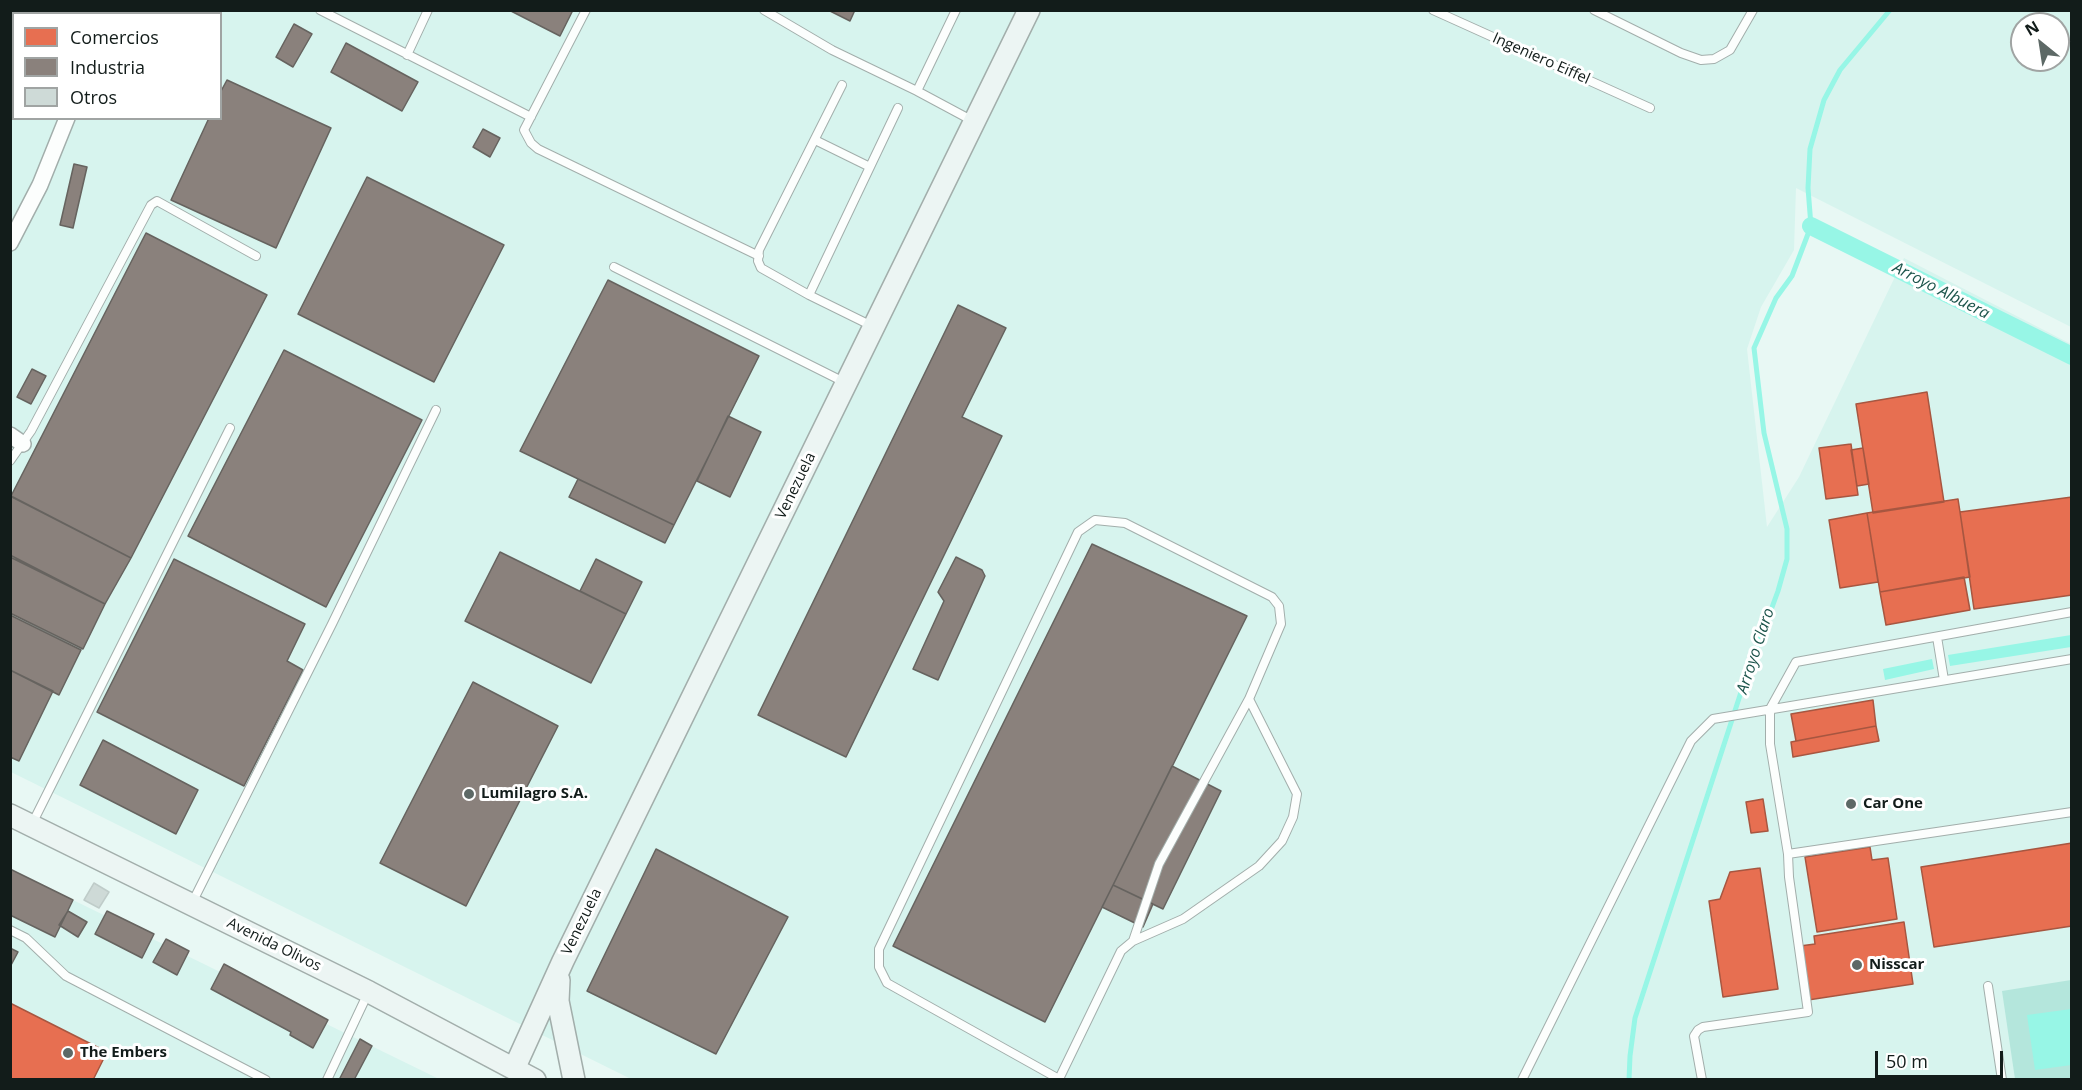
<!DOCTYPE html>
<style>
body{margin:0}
#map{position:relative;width:2082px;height:1090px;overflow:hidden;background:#e8f8f4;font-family:"Open Sans",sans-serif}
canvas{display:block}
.frame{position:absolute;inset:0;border:12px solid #121c1a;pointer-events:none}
.legend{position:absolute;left:12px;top:12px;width:210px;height:108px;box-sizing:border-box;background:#fff;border:2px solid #a0a4a3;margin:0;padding:8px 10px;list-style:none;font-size:18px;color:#121c1a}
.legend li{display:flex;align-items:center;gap:12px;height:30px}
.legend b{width:30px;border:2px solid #a0a4a3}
.north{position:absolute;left:2010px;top:12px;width:60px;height:60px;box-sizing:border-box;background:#fff;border:2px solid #a0a4a3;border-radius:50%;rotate:330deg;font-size:16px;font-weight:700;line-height:24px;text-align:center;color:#121c1a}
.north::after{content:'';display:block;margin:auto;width:21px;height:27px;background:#5d6966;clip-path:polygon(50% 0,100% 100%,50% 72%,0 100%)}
.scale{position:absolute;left:1875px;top:1051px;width:128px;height:27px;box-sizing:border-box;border:3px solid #121c1a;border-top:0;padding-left:8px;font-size:18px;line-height:21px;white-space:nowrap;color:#121c1a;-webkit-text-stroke:4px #fff;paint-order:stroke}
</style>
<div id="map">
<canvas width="2082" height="1090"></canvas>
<div class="frame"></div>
<ul class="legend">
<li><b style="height:16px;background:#e76f51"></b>Comercios</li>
<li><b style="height:16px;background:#8a817c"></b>Industria</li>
<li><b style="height:16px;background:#cedad7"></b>Otros</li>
</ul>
<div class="north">N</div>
<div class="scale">50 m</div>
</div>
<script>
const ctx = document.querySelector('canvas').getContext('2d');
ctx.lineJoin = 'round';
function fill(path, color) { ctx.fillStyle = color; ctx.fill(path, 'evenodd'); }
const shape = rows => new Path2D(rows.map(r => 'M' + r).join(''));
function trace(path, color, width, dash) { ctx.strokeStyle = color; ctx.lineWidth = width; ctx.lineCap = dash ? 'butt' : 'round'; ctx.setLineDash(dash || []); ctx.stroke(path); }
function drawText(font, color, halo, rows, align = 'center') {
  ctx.font = font + ' "Open Sans",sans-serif'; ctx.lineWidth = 6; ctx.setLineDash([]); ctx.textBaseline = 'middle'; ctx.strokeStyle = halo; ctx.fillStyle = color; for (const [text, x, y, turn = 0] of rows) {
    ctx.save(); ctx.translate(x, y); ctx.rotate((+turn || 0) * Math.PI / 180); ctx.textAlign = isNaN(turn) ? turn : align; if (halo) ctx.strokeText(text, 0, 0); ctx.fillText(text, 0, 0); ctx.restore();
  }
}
fill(shape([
 [10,11,2071,11,2071,327,1796,188,1794,250,1761,307,1747,349,1767,527,1799,477,1904,258,2071,344,2071,1079,631,1079,11,772],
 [14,14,220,14,220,118,14,118],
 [2022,24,2058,24,2058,60,2022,60],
 [10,869,73,900,439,1079,11,1079]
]), '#d7f4ee');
fill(shape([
 [2071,980,2071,1079,2015,1079,2002,991]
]), '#b4e6dc');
fill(shape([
 [2071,635,2071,647,1950,666,1948,655],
 [1932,659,1934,669,1885,680,1883,669],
 [2071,1009,2071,1065,2035,1070,2027,1015]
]), '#97f6e6');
const shops = shape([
 [1927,392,1944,502,1873,513,1856,404,1927,392],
 [1851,444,1858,495,1826,499,1819,448,1851,444],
 [1863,448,1869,484,1857,486,1851,450,1863,448],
 [2072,497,2072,595,1974,609,1960,512,2072,497],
 [1958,499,1970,577,1880,592,1867,513,1958,499],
 [1867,513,1878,582,1840,588,1829,520,1867,513],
 [1964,577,1970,610,1886,625,1880,592,1964,577],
 [1873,700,1876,726,1796,741,1791,714,1873,700],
 [1876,726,1879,741,1793,757,1791,742,1876,726],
 [1763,799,1768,831,1751,833,1746,802,1763,799],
 [2072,843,2072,926,1934,947,1921,867,2072,843],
 [1870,847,1872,860,1888,858,1897,919,1817,932,1805,857,1870,847],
 [1760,868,1778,989,1723,997,1709,901,1720,899,1730,872,1760,868],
 [1904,922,1913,984,1808,1000,1800,946,1815,944,1814,936,1904,922],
 [10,1003,107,1052,93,1080,10,1080,10,1003]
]);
fill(shops, '#e76f51');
trace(shops, '#a75640', 1.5);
const industry = shape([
 [509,10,573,10,560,36,509,10],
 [828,10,855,10,850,21,828,10],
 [294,24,312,34,293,67,276,57,294,24],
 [10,42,14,43,14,89,10,95,10,42],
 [346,43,418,82,402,111,331,72,346,43],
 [227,80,331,128,276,248,171,200,209,118,220,118,220,93,227,80],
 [483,129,500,138,490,157,473,147,483,129],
 [74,164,87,167,73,228,60,225,74,164],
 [367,177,504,245,434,382,298,314,367,177],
 [146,233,267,295,131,558,11,496,146,233],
 [608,280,759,356,674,525,520,451,608,280],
 [958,305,1006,328,962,417,1002,436,846,757,758,715,958,305],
 [284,350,422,420,326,607,188,536,284,350],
 [32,369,46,376,31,404,17,397,32,369],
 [728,416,761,432,730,497,697,481,728,416],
 [578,479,674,525,665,543,569,497,578,479],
 [10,496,131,558,105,604,10,555,10,496],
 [1092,544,1247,616,1045,1022,893,946,1092,544],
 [500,552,626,614,591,683,465,621,500,552],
 [10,557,105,604,83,649,10,613,10,557],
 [956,557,982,570,985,576,938,680,913,669,944,601,938,592,956,557],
 [174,559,305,624,287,661,303,670,244,786,97,712,174,559],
 [596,559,642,582,626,614,580,591,596,559],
 [10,615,81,650,59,695,10,670,10,615],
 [10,670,53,691,19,761,10,757,10,670],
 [473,682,558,726,466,906,380,863,473,682],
 [103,740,198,790,176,834,80,785,103,740],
 [1172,766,1221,791,1163,909,1113,885,1172,766],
 [656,849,788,917,716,1054,587,991,656,849],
 [10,869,73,900,55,937,10,915,10,869],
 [1113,885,1153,904,1143,927,1102,907,1113,885],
 [68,911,87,922,78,937,59,925,68,911],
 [107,911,154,934,142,958,95,934,107,911],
 [166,939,189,951,177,975,153,962,166,939],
 [10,948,18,952,10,967,10,948],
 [224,964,328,1020,313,1048,290,1035,291,1032,211,989,224,964],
 [360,1039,372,1046,354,1080,339,1080,360,1039]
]);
fill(industry, '#8a817c');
trace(industry, '#66635f', 1.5);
trace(shape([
 [1629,1080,1630,1056,1635,1018,1743,686,1778,591,1787,559,1787,529,1764,433,1754,348,1776,298,1792,276,1811,226,1808,188,1810,149,1824,100,1840,70,1890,10]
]), '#97f6e6', 5);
trace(shape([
 [1811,226,2072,356]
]), '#97f6e6', 18);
const building = shape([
 [94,883,109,892,99,908,84,900,94,883]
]);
fill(building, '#cedad7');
trace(building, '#bfccc9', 1.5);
const lane = shape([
 [320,10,531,117],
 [586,10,524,130,531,143,538,149,759,256],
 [764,10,832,50,917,91,973,121],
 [1433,10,1650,108],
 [1594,10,1681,53,1701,60,1714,59,1730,50,1753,10],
 [407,55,428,10],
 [917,91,956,10],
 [815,140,870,167],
 [614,267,846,383],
 [809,295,761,268,758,261,759,250,842,85],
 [872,326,809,295,898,108],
 [10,461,31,431,151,205,157,201,256,256],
 [1937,637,1944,680],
 [32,824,230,428],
 [1788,854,2072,812],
 [192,903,332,624,436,410],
 [10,930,26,938,66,976,266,1080],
 [1133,941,1159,864,1249,699],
 [1988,986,2002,1080],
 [327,1080,368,993],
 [1058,1080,1059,1079,1121,951,1133,941,1183,919,1259,866,1282,841,1293,817,1297,794,1249,699,1281,624,1279,606,1272,597,1125,523,1095,520,1078,532,879,949,879,967,887,983,1059,1079],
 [1522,1080,1691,741,1713,719,2072,659],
 [1702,1080,1694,1036,1698,1030,1703,1027,1808,1012,1789,877,1788,854,1770,744,1770,709,1796,662,2072,612]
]);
const street = shape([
 [93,14,93,10],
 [10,243,40,185,67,118],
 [10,435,23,444]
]);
const secondary = shape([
 [10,815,369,992,535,1080],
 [559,980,558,1001,574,1080],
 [514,1069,563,961,1029,10]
]);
trace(lane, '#a2aeab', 10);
trace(street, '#a2aeab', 18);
trace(secondary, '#a2aeab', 24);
trace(lane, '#fcfefd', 8);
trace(street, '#fcfefd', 15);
trace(secondary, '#ecf5f3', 21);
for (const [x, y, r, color] of [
 [469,794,6,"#5d6966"],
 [1851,804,6,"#5d6966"],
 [1857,965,6,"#5d6966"],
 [68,1053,6,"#5d6966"]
]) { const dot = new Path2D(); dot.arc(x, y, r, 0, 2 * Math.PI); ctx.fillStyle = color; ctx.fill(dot); trace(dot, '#fff', 2); }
drawText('15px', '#121c1a', '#fff', [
 ["Ingeniero Eiffel",1541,59,24],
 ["Venezuela",796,486,-64],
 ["Venezuela",582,922,-64],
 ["Avenida Olivos",274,945,26]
]);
drawText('bold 15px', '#121c1a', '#fff', [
 ["Lumilagro S.A.",481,794],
 ["Car One",1863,804],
 ["Nisscar",1869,965],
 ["The Embers",80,1053]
], 'left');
drawText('italic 16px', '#1c544b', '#fff', [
 ["Arroyo Albuera",1941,291,27],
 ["Arroyo Claro",1756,651,-72]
]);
</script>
